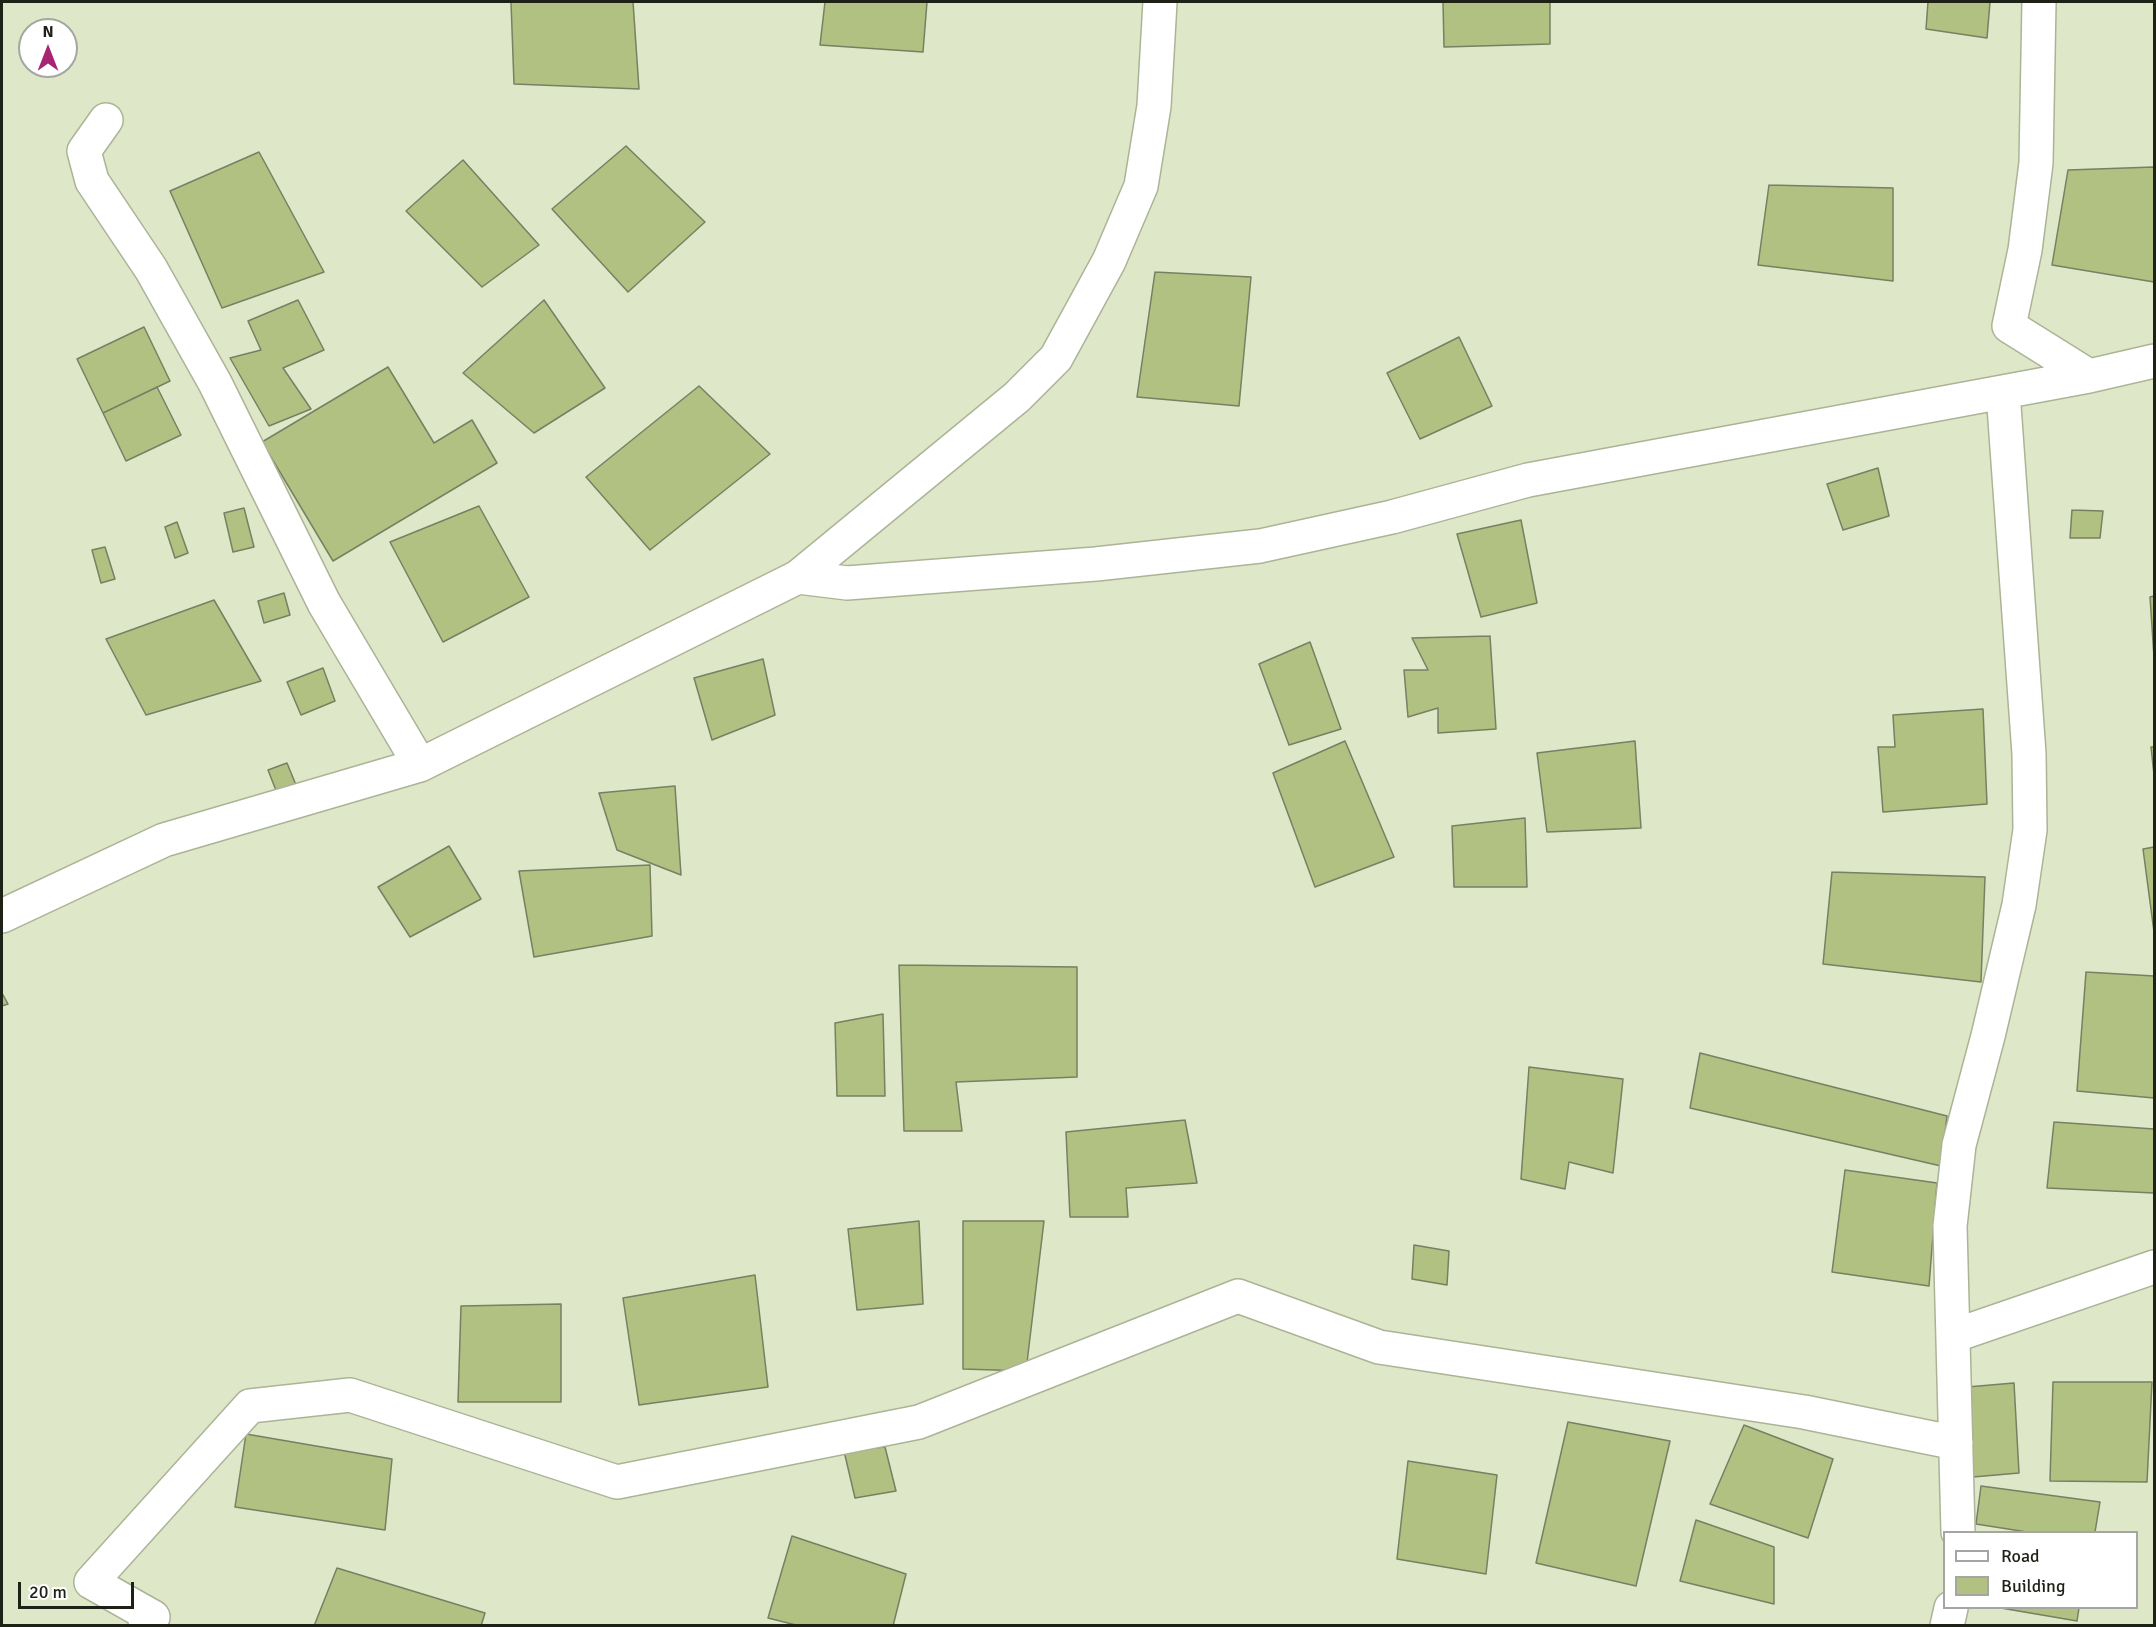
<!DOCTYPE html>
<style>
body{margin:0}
#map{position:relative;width:2156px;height:1627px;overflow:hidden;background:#dee7c8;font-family:Signika,sans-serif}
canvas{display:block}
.frame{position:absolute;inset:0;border:3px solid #1e2115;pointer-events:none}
.legend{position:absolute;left:1943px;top:1531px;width:195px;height:78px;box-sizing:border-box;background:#fff;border:2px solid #a5a6a1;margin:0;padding:8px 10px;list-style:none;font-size:18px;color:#1e2115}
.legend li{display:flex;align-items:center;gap:12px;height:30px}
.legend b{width:30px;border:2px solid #a5a6a1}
.north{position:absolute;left:18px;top:18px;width:60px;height:60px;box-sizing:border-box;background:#fff;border:2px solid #a5a6a1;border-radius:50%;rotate:0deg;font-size:16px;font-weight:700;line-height:24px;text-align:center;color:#1e2115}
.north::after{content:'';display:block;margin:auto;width:21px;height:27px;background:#a62472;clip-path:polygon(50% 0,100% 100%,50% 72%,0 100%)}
.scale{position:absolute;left:18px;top:1582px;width:116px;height:27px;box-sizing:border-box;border:3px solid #1e2115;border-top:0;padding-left:8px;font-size:18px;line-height:21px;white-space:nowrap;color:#1e2115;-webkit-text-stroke:4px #fff;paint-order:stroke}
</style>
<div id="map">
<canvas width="2156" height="1627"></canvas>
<div class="frame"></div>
<ul class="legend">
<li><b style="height:8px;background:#fff"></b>Road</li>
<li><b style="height:16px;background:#b1c182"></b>Building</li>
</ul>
<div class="north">N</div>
<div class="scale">20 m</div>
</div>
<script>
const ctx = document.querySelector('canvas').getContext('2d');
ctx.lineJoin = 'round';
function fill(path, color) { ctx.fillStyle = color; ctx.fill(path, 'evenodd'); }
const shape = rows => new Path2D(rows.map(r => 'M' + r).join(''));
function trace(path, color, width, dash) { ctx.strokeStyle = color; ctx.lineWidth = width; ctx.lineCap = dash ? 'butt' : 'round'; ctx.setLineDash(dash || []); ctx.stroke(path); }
const building = shape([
 [511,2,633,2,639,89,514,84,511,2],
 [825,2,927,2,923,52,820,45,825,2],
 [1443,2,1550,2,1550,44,1444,47,1443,2],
 [1928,2,1990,2,1987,38,1926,29,1928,2],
 [626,146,705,222,628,292,552,209,626,146],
 [259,152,324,272,222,308,170,191,259,152],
 [463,160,539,245,482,287,406,211,463,160],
 [2154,167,2154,282,2052,265,2068,170,2154,167],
 [1769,185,1893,188,1893,281,1758,265,1769,185],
 [1155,272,1251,277,1239,406,1137,397,1155,272],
 [298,300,324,350,283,368,311,409,269,426,230,358,261,350,248,321,298,300],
 [544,300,605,388,534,433,463,373,544,300],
 [144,327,170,381,103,413,77,359,144,327],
 [1459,337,1492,406,1420,439,1387,373,1459,337],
 [388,367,434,443,472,420,497,463,333,561,262,442,388,367],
 [699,386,770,454,650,550,586,477,699,386],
 [157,387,181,435,126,461,103,413,157,387],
 [1878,468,1889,516,1843,530,1827,484,1878,468],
 [479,506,529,597,443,642,390,542,479,506],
 [244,508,254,547,233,552,224,513,244,508],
 [2072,510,2103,511,2100,538,2070,538,2072,510],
 [1521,520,1537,603,1481,617,1457,534,1521,520],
 [177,522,188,553,175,558,165,527,177,522],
 [105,547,115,579,101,583,92,550,105,547],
 [284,593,290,615,264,623,258,601,284,593],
 [2154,596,2154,657,2150,597,2154,596],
 [214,600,261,681,146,715,106,639,214,600],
 [1490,636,1496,729,1438,733,1438,708,1408,717,1404,670,1428,670,1412,638,1490,636],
 [1310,642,1341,729,1289,745,1259,664,1310,642],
 [763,659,775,715,712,740,694,678,763,659],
 [323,668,335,701,301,715,287,682,323,668],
 [1983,709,1987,804,1883,812,1878,747,1895,747,1893,715,1983,709],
 [1345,741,1394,857,1315,887,1273,773,1345,741],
 [1635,741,1641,828,1547,832,1537,753,1635,741],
 [2151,747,2154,747,2154,775,2151,747],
 [287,763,296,785,277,793,268,770,287,763],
 [675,786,681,875,617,850,599,793,675,786],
 [1525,818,1527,887,1454,887,1452,826,1525,818],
 [449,846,481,899,410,937,378,887,449,846],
 [2154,847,2154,932,2143,849,2154,847],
 [650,865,652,936,534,957,519,871,650,865],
 [1832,872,1985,877,1981,982,1823,964,1832,872],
 [899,965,1077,967,1077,1077,956,1082,962,1131,904,1131,899,965],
 [2086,972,2154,976,2154,1098,2077,1091,2086,972],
 [2,993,8,1004,2,1006,2,993],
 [883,1014,885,1096,837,1096,835,1023,883,1014],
 [1700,1053,1947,1116,1941,1166,1690,1108,1700,1053],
 [1529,1067,1623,1079,1613,1173,1569,1162,1565,1189,1521,1179,1529,1067],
 [1185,1120,1197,1183,1126,1188,1128,1217,1070,1217,1066,1132,1185,1120],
 [2054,1122,2154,1129,2154,1193,2047,1188,2054,1122],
 [1845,1170,1937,1183,1929,1286,1832,1272,1845,1170],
 [919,1221,923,1304,857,1310,848,1229,919,1221],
 [963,1221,1044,1221,1026,1371,963,1369,963,1221],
 [1414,1245,1449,1251,1447,1285,1412,1279,1414,1245],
 [755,1275,768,1387,639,1405,623,1298,755,1275],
 [561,1304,561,1402,458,1402,461,1306,561,1304],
 [2053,1382,2152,1382,2147,1482,2050,1481,2053,1382],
 [2014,1383,2019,1473,1973,1477,1967,1387,2014,1383],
 [1568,1422,1670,1441,1636,1586,1536,1563,1568,1422],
 [1744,1425,1833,1459,1808,1538,1710,1504,1744,1425],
 [246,1434,392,1459,385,1530,235,1507,246,1434],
 [885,1447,896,1491,855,1498,844,1451,885,1447],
 [1408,1461,1497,1475,1486,1574,1397,1559,1408,1461],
 [1981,1486,2100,1502,2095,1532,2027,1532,1976,1524,1981,1486],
 [1696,1520,1774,1547,1774,1604,1680,1581,1696,1520],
 [792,1536,906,1574,893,1626,800,1626,768,1618,792,1536],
 [337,1568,485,1613,481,1626,314,1626,337,1568],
 [2001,1608,2079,1608,2077,1621,2001,1608]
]);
fill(building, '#b1c182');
trace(building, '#787f63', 1.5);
const minor = shape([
 [2039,2,2036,163,2025,250,2009,326,2089,376],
 [106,120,84,151,92,181,151,269,215,383,324,603,420,765],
 [798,577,847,583,1096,564,1260,546,1392,517,1528,480,2089,376,2154,361],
 [2,916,164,840,420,765,798,577,1017,397,1056,358,1109,261,1141,186,1154,106,1160,2],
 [1953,1336,2154,1267],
 [1958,1532,1950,1226,1959,1145,1988,1036,2019,905,2030,830,2029,754,2003,392],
 [145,1626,153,1617,91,1582,250,1406,350,1395,617,1482,919,1422,1238,1296,1379,1347,1804,1412,1956,1443],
 [1947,1626,1951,1608]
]);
trace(minor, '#abb496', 36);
trace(minor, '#fff', 33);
</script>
